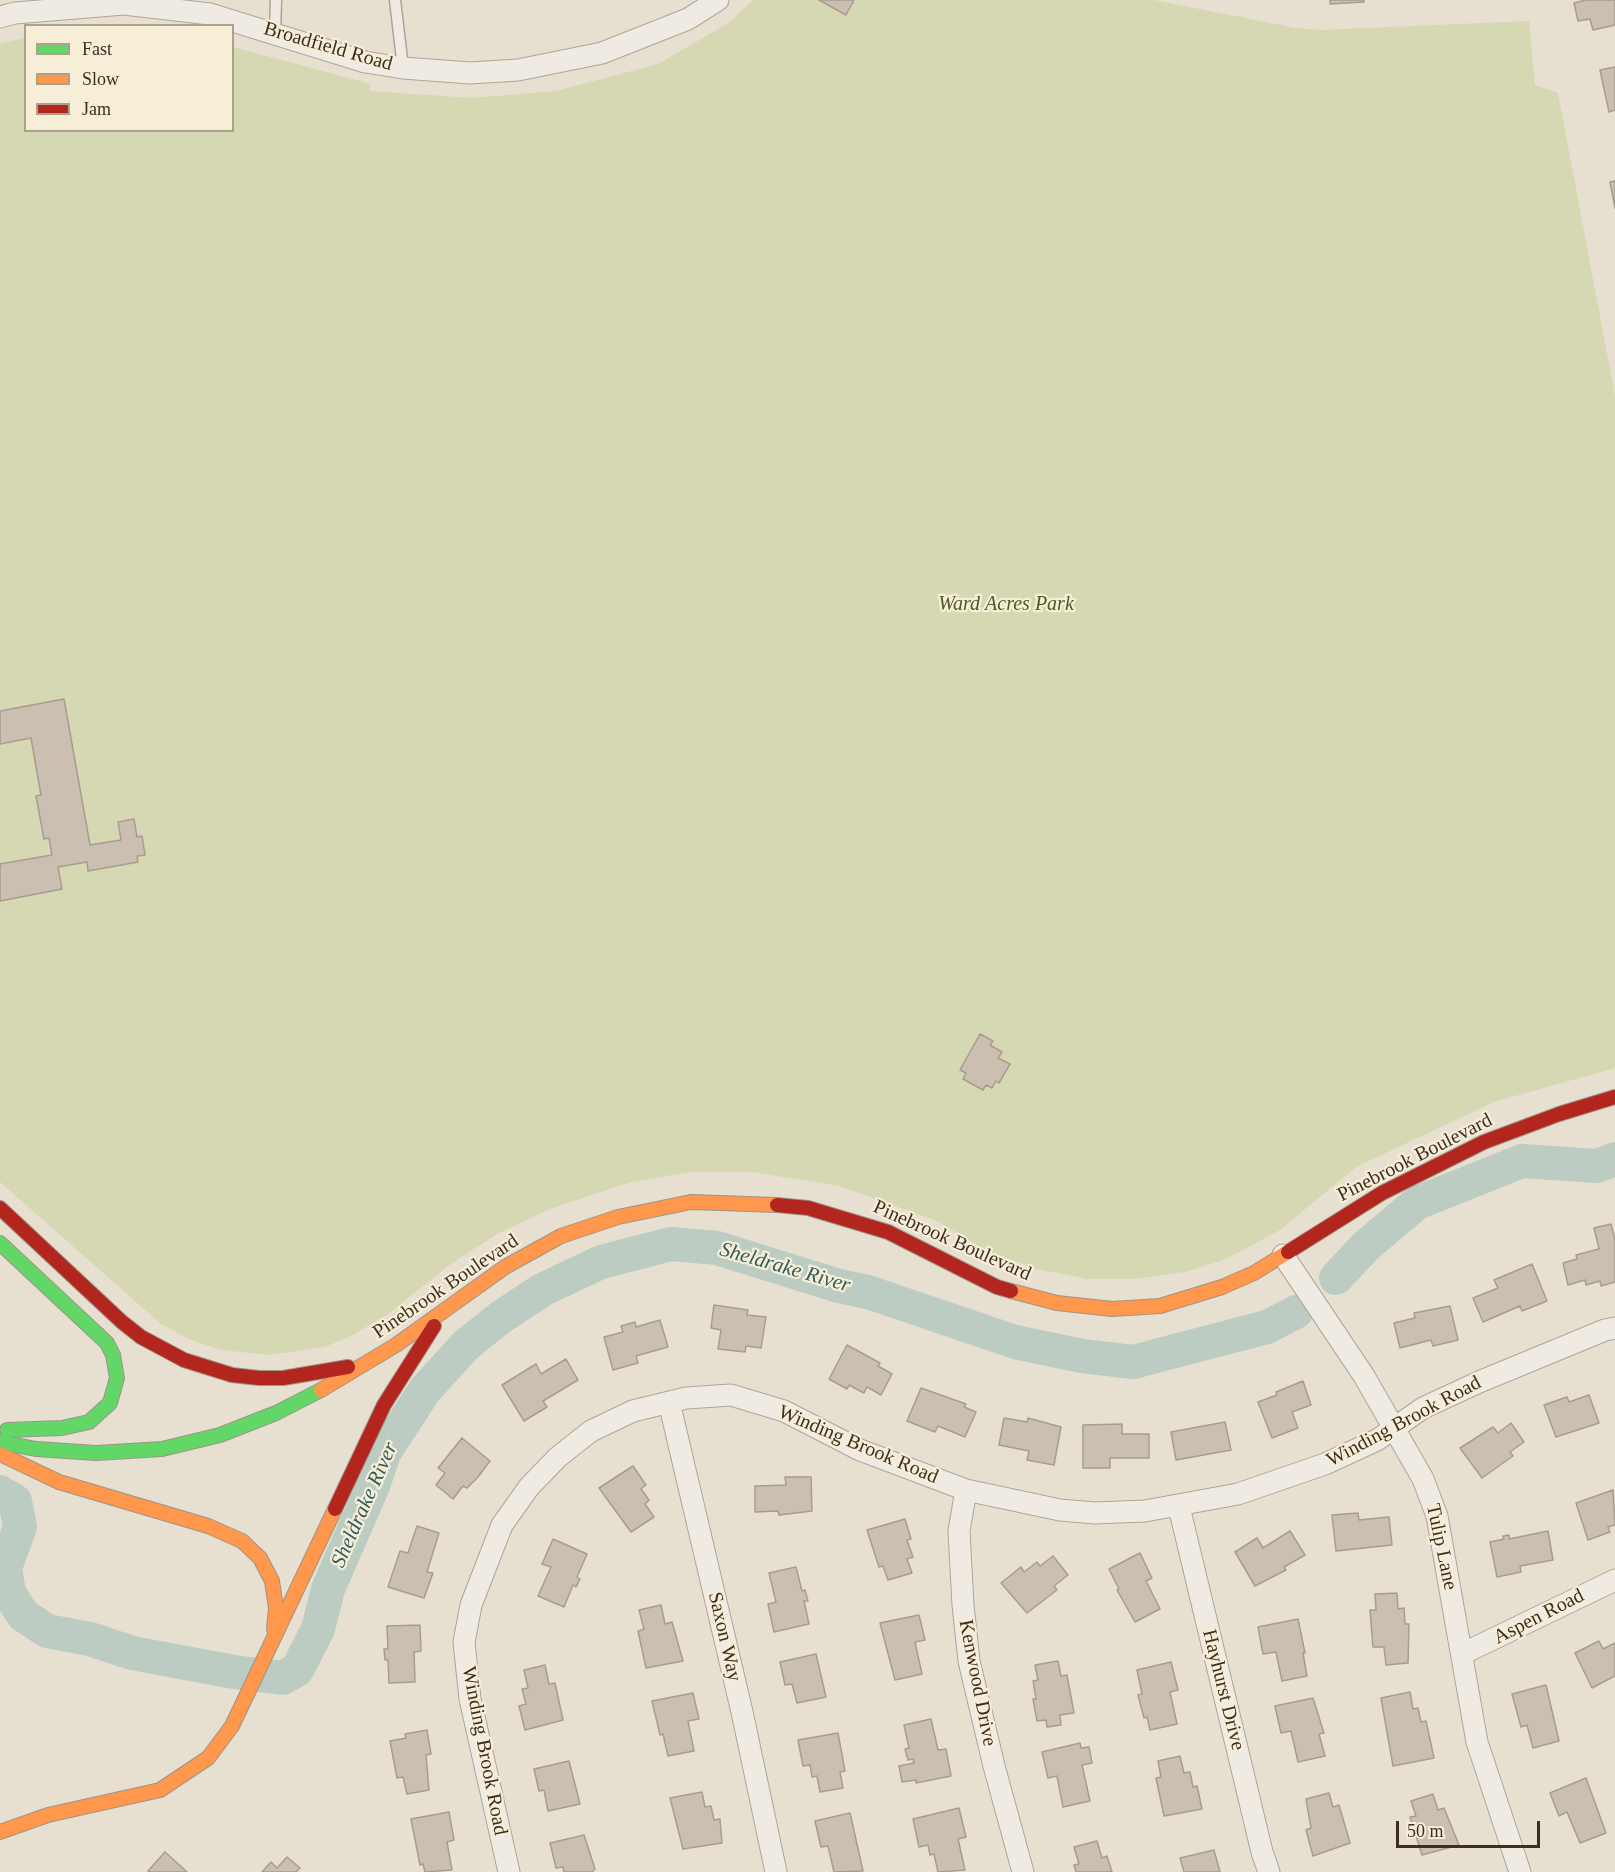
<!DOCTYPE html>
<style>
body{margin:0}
#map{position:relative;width:1615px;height:1872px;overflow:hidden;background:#e7e0d1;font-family:Georgia,serif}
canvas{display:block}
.legend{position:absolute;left:24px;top:24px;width:210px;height:108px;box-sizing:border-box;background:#f7eed8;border:2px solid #ada18e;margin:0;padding:8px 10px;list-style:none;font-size:18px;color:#3d2e20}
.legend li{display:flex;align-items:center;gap:12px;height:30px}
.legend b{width:30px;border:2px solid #ada18e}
.scale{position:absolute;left:1396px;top:1821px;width:144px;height:27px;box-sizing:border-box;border:3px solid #3d2e20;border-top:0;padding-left:8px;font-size:18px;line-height:21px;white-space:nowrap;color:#3d2e20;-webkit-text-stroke:4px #f7eed8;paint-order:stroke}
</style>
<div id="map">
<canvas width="1615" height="1872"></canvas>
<ul class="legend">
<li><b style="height:8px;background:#63d668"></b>Fast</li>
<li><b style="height:8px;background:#ff974d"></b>Slow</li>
<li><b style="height:8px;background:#b3261e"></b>Jam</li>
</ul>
<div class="scale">50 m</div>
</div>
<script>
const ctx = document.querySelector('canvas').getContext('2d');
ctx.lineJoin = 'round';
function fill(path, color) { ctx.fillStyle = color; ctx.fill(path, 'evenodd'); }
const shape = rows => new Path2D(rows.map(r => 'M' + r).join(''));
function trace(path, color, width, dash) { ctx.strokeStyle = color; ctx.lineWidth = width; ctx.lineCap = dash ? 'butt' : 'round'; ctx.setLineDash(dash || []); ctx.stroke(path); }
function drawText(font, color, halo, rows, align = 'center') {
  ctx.font = font + ' Georgia,serif'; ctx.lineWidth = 4.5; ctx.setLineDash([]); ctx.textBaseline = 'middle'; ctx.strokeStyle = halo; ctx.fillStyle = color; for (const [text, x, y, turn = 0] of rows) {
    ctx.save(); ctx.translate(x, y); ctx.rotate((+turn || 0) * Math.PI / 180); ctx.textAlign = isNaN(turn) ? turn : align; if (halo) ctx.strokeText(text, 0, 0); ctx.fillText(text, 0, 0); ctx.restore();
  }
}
fill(shape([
 [753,0,1154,0,1296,28,1319,30,1529,21,1535,85,1558,93,1615,396,1615,1068,1494,1102,1356,1167,1280,1230,1226,1259,1186,1272,1134,1279,1087,1279,1037,1269,985,1250,937,1221,839,1186,752,1172,690,1172,631,1182,550,1209,497,1234,448,1266,387,1315,353,1335,325,1347,270,1355,221,1350,191,1340,161,1324,0,1182,0,43,25,38,26,130,232,130,233,47,371,84,370,91,472,98,556,91,658,64,730,22]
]), '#d6d7b3');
trace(shape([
 [1336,1278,1366,1246,1417,1203,1522,1161,1597,1166,1615,1159],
 [0,1492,15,1501,20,1527,5,1568,9,1593,23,1615,47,1631,90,1639,132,1653,234,1672,283,1678,297,1670,318,1629,328,1589,373,1486,384,1453,425,1390,466,1345,501,1317,542,1290,601,1262,671,1244,717,1248,839,1286,868,1292,1015,1342,1082,1356,1133,1362,1267,1327,1296,1312]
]), '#bcccc2', 34);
const building = shape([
 [819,0,854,0,846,15,819,0],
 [1330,0,1364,0,1364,2,1330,4,1330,0],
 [1586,0,1615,0,1615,25,1593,30,1590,19,1578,21,1574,3,1586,0],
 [1615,67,1615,110,1609,112,1600,70,1615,67],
 [1615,181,1615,208,1610,182,1615,181],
 [64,699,90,845,121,840,118,822,134,819,137,837,142,836,145,855,137,856,138,862,88,871,87,862,58,867,62,889,0,901,0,864,52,855,49,838,44,839,36,796,41,795,31,738,0,744,0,711,64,699],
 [980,1034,993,1041,990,1045,1002,1052,998,1058,1010,1064,999,1083,996,1081,992,1088,986,1085,983,1090,963,1079,966,1073,960,1070,980,1034],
 [1611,1224,1615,1240,1615,1282,1601,1286,1600,1281,1586,1285,1585,1280,1568,1285,1563,1263,1577,1259,1576,1255,1599,1249,1594,1228,1611,1224],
 [1532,1264,1547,1301,1522,1311,1520,1306,1483,1322,1473,1298,1498,1288,1494,1280,1532,1264],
 [714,1305,748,1310,747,1315,766,1317,761,1348,746,1346,745,1352,718,1349,721,1330,711,1328,714,1305],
 [1450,1306,1458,1340,1433,1346,1431,1340,1400,1348,1394,1323,1415,1318,1414,1313,1450,1306],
 [660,1320,668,1347,636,1356,638,1363,613,1370,604,1337,623,1332,621,1326,635,1322,636,1327,660,1320],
 [847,1345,880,1363,878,1366,892,1374,881,1395,867,1387,864,1393,849,1385,847,1389,829,1379,847,1345],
 [566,1359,578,1380,543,1401,547,1407,524,1421,502,1385,536,1364,541,1374,566,1359],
 [1303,1381,1311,1405,1292,1412,1298,1428,1272,1438,1258,1402,1277,1395,1276,1392,1303,1381],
 [921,1388,966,1404,964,1407,976,1412,965,1437,938,1426,935,1432,907,1421,921,1388],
 [1589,1395,1599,1423,1556,1437,1544,1405,1567,1397,1569,1402,1589,1395],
 [1004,1418,1027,1422,1028,1418,1061,1427,1054,1465,1027,1460,1029,1451,999,1445,1004,1418],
 [1225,1422,1231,1450,1176,1460,1171,1432,1225,1422],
 [1511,1423,1524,1442,1510,1452,1513,1456,1482,1478,1460,1448,1493,1427,1498,1433,1511,1423],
 [1122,1424,1122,1434,1149,1434,1149,1458,1110,1458,1110,1468,1083,1468,1083,1425,1122,1424],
 [462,1438,490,1461,478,1477,467,1488,463,1486,453,1499,436,1485,445,1473,438,1468,462,1438],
 [633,1466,646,1485,641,1489,649,1500,645,1504,654,1517,631,1532,599,1488,633,1466],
 [785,1477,811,1477,812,1511,779,1515,778,1511,755,1512,755,1486,786,1485,785,1477],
 [1613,1490,1615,1525,1608,1527,1610,1532,1588,1540,1576,1503,1613,1490],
 [1358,1513,1359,1520,1389,1517,1392,1545,1336,1551,1332,1515,1358,1513],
 [905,1519,911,1539,907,1540,913,1557,907,1559,912,1573,888,1580,883,1566,879,1567,867,1530,905,1519],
 [417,1526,439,1533,427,1572,433,1573,424,1598,388,1587,400,1551,408,1553,417,1526],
 [1290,1531,1305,1555,1284,1567,1286,1570,1255,1586,1235,1552,1257,1538,1263,1548,1290,1531],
 [1548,1531,1553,1560,1520,1566,1521,1572,1497,1577,1490,1542,1504,1539,1503,1536,1509,1535,1509,1539,1548,1531],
 [553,1539,587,1554,577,1577,580,1579,576,1587,573,1585,564,1607,538,1596,551,1567,542,1564,553,1539],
 [1140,1553,1152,1578,1146,1581,1160,1609,1135,1622,1117,1590,1119,1589,1109,1569,1140,1553],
 [1053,1556,1068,1575,1054,1586,1057,1590,1027,1613,1001,1583,1021,1567,1024,1572,1037,1562,1040,1566,1053,1556],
 [796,1567,802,1591,805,1590,808,1601,804,1601,809,1624,774,1632,768,1604,776,1602,769,1573,796,1567],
 [1397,1593,1398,1609,1404,1608,1405,1624,1409,1624,1408,1663,1386,1665,1384,1647,1373,1647,1370,1610,1376,1610,1375,1594,1397,1593],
 [661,1605,665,1624,672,1622,683,1661,646,1668,638,1631,644,1629,639,1610,661,1605],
 [919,1615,925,1640,915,1642,922,1674,895,1680,880,1623,919,1615],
 [1298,1619,1305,1653,1303,1653,1307,1676,1282,1681,1276,1652,1263,1654,1258,1627,1298,1619],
 [420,1625,421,1651,414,1652,415,1682,389,1683,388,1660,385,1660,384,1649,388,1649,387,1626,420,1625],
 [1599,1641,1603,1649,1615,1643,1615,1676,1592,1688,1575,1653,1599,1641],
 [816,1654,826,1697,797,1703,792,1684,785,1685,780,1662,816,1654],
 [1058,1661,1061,1676,1067,1675,1074,1713,1060,1715,1061,1725,1047,1727,1046,1720,1037,1721,1033,1699,1036,1699,1033,1681,1038,1680,1035,1665,1058,1661],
 [1171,1662,1178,1690,1170,1692,1177,1724,1150,1730,1147,1717,1144,1718,1138,1695,1142,1694,1137,1670,1171,1662],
 [545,1665,549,1684,555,1683,563,1720,525,1730,519,1706,526,1704,522,1689,528,1688,524,1670,545,1665],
 [1546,1685,1559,1741,1533,1748,1527,1725,1521,1727,1512,1694,1546,1685],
 [1410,1692,1413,1709,1418,1708,1421,1722,1426,1721,1434,1758,1393,1766,1381,1698,1410,1692],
 [693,1693,699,1719,688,1721,694,1751,668,1756,663,1734,660,1735,652,1701,693,1693],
 [1313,1698,1324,1733,1319,1734,1325,1756,1298,1762,1291,1731,1281,1733,1275,1706,1313,1698],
 [931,1719,938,1750,946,1749,951,1776,916,1783,916,1780,902,1782,899,1766,914,1763,913,1759,908,1760,905,1749,909,1748,904,1725,931,1719],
 [427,1730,431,1754,426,1755,429,1790,407,1794,403,1777,397,1778,390,1741,406,1738,405,1734,427,1730],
 [838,1733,845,1771,840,1772,843,1788,820,1792,817,1776,812,1777,810,1765,803,1766,798,1740,838,1733],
 [1080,1743,1081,1748,1089,1747,1092,1763,1082,1765,1090,1801,1063,1807,1057,1776,1048,1778,1042,1752,1080,1743],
 [1180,1756,1184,1773,1190,1772,1193,1787,1197,1786,1202,1809,1164,1816,1156,1778,1161,1777,1158,1761,1180,1756],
 [569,1761,580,1804,548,1811,544,1790,539,1791,534,1769,569,1761],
 [1586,1778,1606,1833,1580,1843,1567,1812,1559,1816,1550,1793,1586,1778],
 [702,1792,705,1807,711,1806,714,1820,720,1819,722,1843,683,1849,670,1798,702,1792],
 [1329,1793,1333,1807,1339,1805,1350,1843,1313,1856,1306,1830,1311,1828,1306,1799,1329,1793],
 [1433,1794,1438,1810,1444,1808,1459,1845,1422,1855,1410,1817,1416,1816,1411,1801,1433,1794],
 [959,1808,966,1837,958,1839,965,1870,938,1872,934,1854,930,1855,928,1845,919,1847,913,1819,959,1808],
 [449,1812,454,1840,447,1842,452,1870,425,1872,423,1864,420,1865,411,1819,449,1812],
 [850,1813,863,1871,834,1872,828,1846,821,1847,815,1821,850,1813],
 [584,1835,595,1869,592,1872,564,1872,563,1867,556,1868,550,1843,584,1835],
 [1097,1841,1102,1858,1107,1856,1112,1872,1076,1872,1074,1865,1079,1864,1074,1847,1097,1841],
 [1214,1850,1220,1872,1184,1872,1180,1858,1214,1850],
 [165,1852,187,1872,150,1872,148,1871,165,1852],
 [287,1857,300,1868,296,1872,262,1872,271,1862,277,1868,287,1857]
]);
fill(building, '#cbbfb2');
trace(building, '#a89c90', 1.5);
const lane = shape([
 [395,0,403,68],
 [275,32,276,0]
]);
const street = shape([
 [0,17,15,13,124,4,210,14,365,62,403,68,470,73,518,70,602,53,688,19,718,0],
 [1283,1255,1364,1376,1423,1479,1437,1516,1477,1742,1520,1872],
 [669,1402,742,1712,776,1872],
 [966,1490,959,1531,963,1605,969,1661,994,1766,1023,1872],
 [1179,1507,1262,1852,1269,1872],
 [1462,1654,1615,1580],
 [509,1872,470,1699,464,1642,471,1605,502,1525,529,1487,558,1457,591,1431,633,1411,686,1398,731,1395,784,1411,860,1450,966,1490,1060,1510,1095,1513,1145,1511,1238,1494,1325,1464,1377,1440,1423,1408,1479,1382,1605,1330,1615,1328]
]);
const fast = shape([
 [0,1243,107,1343,113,1355,117,1378,110,1403,89,1422,62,1428,7,1430],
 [0,1442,36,1449,96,1453,162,1449,220,1435,276,1413,321,1390]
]);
const slow = shape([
 [1011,1291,1057,1303,1112,1309,1160,1306,1222,1287,1254,1273,1288,1252],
 [321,1390,396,1345,505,1267,561,1236,618,1217,691,1202,777,1205],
 [0,1454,59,1482,208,1526,242,1541,260,1558,272,1581,276,1608,274,1629],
 [0,1832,48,1815,160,1790,208,1758,232,1726,335,1509]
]);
const jam = shape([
 [777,1205,808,1208,888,1232,997,1287,1011,1291],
 [0,1208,122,1322,141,1337,184,1360,232,1375,259,1378,283,1378,348,1367],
 [1288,1252,1382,1193,1484,1142,1559,1114,1615,1097],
 [335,1509,384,1405,434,1326]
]);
trace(lane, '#ada599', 13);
trace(street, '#ada599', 23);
trace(fast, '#9c958a', 16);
trace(slow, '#9c958a', 16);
trace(jam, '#9c958a', 16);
trace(lane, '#efebe3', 10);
trace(street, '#efebe3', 21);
trace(fast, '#63d668', 14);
trace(slow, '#ff974d', 14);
trace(jam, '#b3261e', 14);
drawText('20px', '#3d2e20', '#f7eed8', [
 ["Broadfield Road",328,47,16],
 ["Pinebrook Boulevard",1415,1158,-27],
 ["Pinebrook Boulevard",952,1241,24],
 ["Pinebrook Boulevard",446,1287,-34],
 ["Winding Brook Road",1404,1422,-28],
 ["Winding Brook Road",858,1445,23],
 ["Tulip Lane",1441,1547,78],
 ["Aspen Road",1539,1617,-27],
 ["Saxon Way",724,1637,77],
 ["Kenwood Drive",977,1683,79],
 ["Hayhurst Drive",1223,1690,76],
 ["Winding Brook Road",484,1751,79]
]);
drawText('italic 20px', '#4d5a26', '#f7eed8', [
 ["Ward Acres Park",1006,605]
]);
drawText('italic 21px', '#2f5d5a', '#f7eed8', [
 ["Sheldrake River",785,1268,16],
 ["Sheldrake River",365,1505,-66]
]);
</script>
